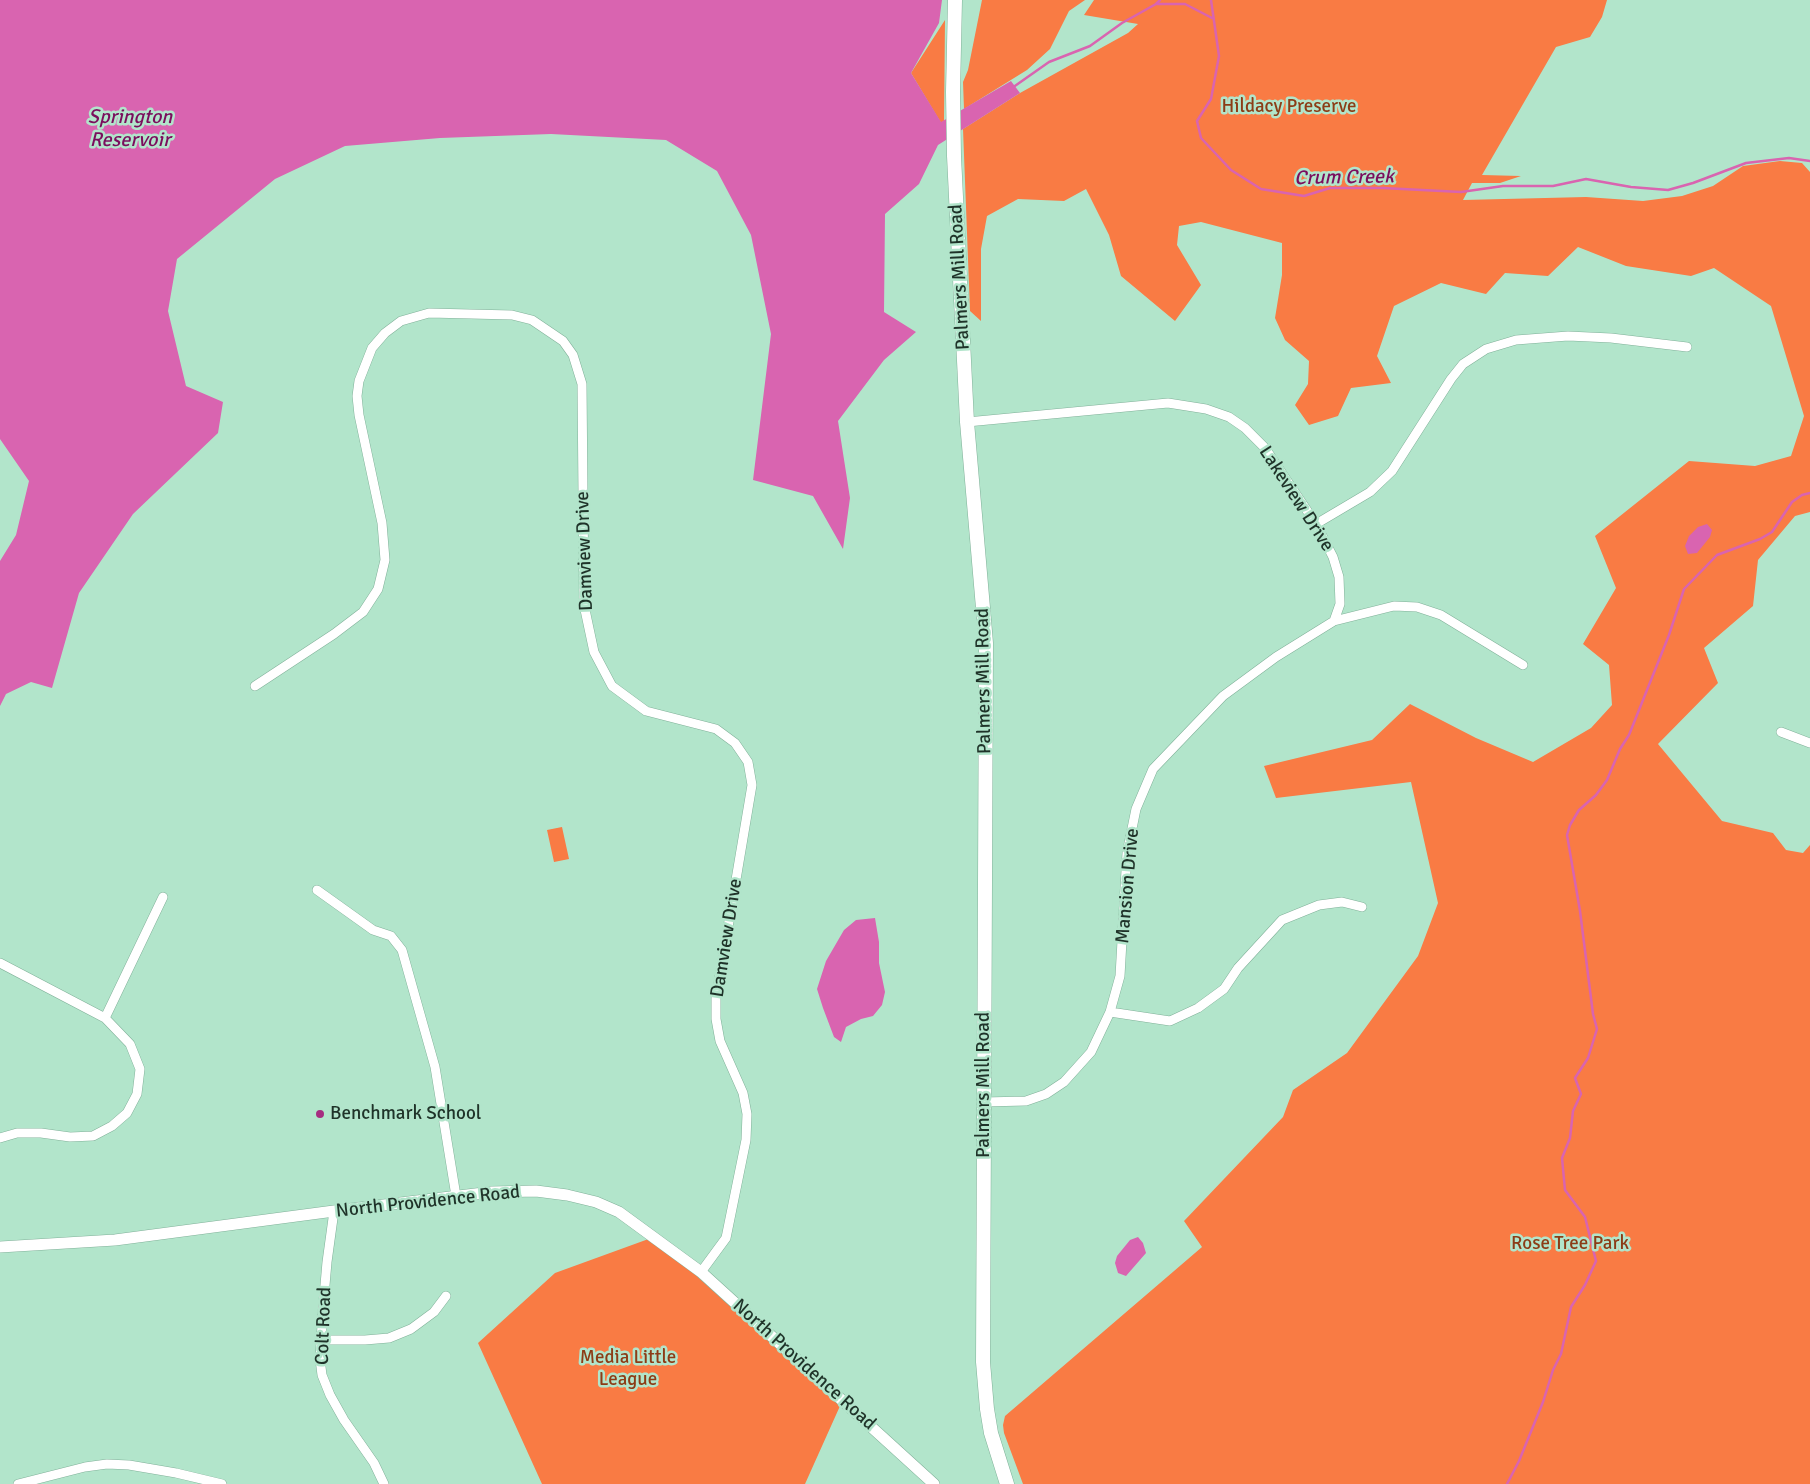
<!DOCTYPE html>
<style>
body{margin:0}
canvas{display:block;background:#b2e5cb}
</style>
<canvas width="1810" height="1484"></canvas>
<script>
const ctx = document.querySelector('canvas').getContext('2d');
ctx.lineJoin = 'round';
function fill(path, color) { ctx.fillStyle = color; ctx.fill(path, 'evenodd'); }
const shape = rows => new Path2D(rows.map(r => 'M' + r).join(''));
function trace(path, color, width, dash) { ctx.strokeStyle = color; ctx.lineWidth = width; ctx.lineCap = dash ? 'butt' : 'round'; ctx.setLineDash(dash || []); ctx.stroke(path); }
function drawText(font, color, halo, rows, align = 'center') {
  ctx.font = font + ' Signika,sans-serif'; ctx.lineWidth = 5; ctx.setLineDash([]); ctx.textBaseline = 'middle'; ctx.strokeStyle = halo; ctx.fillStyle = color; for (const [text, x, y, turn = 0] of rows) {
    ctx.save(); ctx.translate(x, y); ctx.rotate((+turn || 0) * Math.PI / 180); ctx.textAlign = isNaN(turn) ? turn : align; if (halo) ctx.strokeText(text, 0, 0); ctx.fillText(text, 0, 0); ctx.restore();
  }
}
fill(shape([
 [982,0,1085,0,1069,11,1050,49,1027,70,964,109,963,82,968,70],
 [1094,0,1607,0,1602,17,1590,37,1556,47,1482,175,1521,176,1500,183,1472,183,1463,200,1586,197,1643,201,1682,196,1713,186,1743,166,1780,161,1802,163,1810,172,1810,512,1795,516,1758,560,1753,606,1704,648,1718,683,1658,744,1722,821,1773,833,1786,850,1803,853,1810,845,1810,1484,1023,1484,1004,1433,1003,1425,1005,1416,1202,1247,1184,1221,1283,1117,1293,1090,1347,1053,1418,956,1438,903,1411,782,1276,798,1264,766,1372,740,1410,704,1476,738,1533,762,1591,728,1612,705,1609,665,1583,644,1616,588,1595,536,1689,461,1755,466,1791,456,1804,416,1771,306,1714,268,1691,276,1626,266,1578,247,1548,276,1505,273,1486,294,1441,283,1394,306,1377,356,1391,383,1351,388,1338,416,1309,425,1295,405,1308,384,1309,361,1285,340,1275,318,1282,275,1282,243,1201,222,1179,226,1177,245,1201,285,1175,321,1121,276,1109,235,1086,189,1064,201,1018,199,987,216,981,249,981,321,970,311,963,129,1020,93,1128,33,1138,24,1084,15],
 [945,20,944,121,941,123,911,73],
 [562,827,569,859,554,862,547,830],
 [654,1237,840,1406,805,1484,542,1484,478,1343,555,1273]
]), '#f97b44');
fill(shape([
 [0,0,942,0,939,23,911,73,941,122,1011,81,1020,93,938,145,919,184,885,214,884,312,916,332,884,360,838,421,850,498,843,549,813,496,753,480,771,334,751,235,717,171,666,140,551,134,440,138,345,146,275,179,177,259,168,311,186,386,223,402,218,433,133,514,79,593,52,688,31,682,6,694,0,706,0,561,16,535,29,481,0,439],
 [1707,524,1712,530,1710,537,1697,553,1688,554,1685,546,1689,536,1698,527],
 [875,918,879,942,879,963,885,992,882,1005,873,1016,861,1019,846,1027,841,1042,834,1037,823,1008,817,989,826,961,844,930,856,920],
 [1138,1237,1143,1243,1146,1253,1126,1276,1118,1273,1115,1263,1117,1256,1130,1240]
]), '#d964b0');
trace(shape([
 [1211,0,1219,56,1211,99,1197,121,1201,138,1231,170,1261,189,1304,196,1330,188,1383,188,1461,192,1503,186,1553,186,1586,179,1631,187,1668,190,1693,183,1746,163,1789,158,1810,161],
 [1156,4,1160,0],
 [1012,88,1049,62,1090,46,1122,23,1156,4,1185,4,1212,18],
 [1507,1484,1519,1461,1543,1402,1553,1370,1561,1354,1571,1307,1585,1285,1596,1261,1585,1217,1565,1190,1562,1158,1570,1138,1573,1111,1581,1094,1575,1078,1588,1058,1597,1029,1593,1014,1580,911,1567,835,1570,825,1579,810,1596,795,1607,780,1620,749,1629,735,1669,635,1684,589,1717,555,1760,539,1772,532,1792,502,1802,495,1810,493]
]), '#d964b0', 2.5);
const minor = shape([
 [967,422,1168,403,1206,409,1229,417,1245,428,1265,448,1316,524,1333,557,1339,577,1340,604,1334,621,1394,606,1417,607,1441,615,1523,665],
 [1316,524,1370,492,1392,471,1451,379,1463,364,1486,349,1516,340,1568,336,1611,338,1687,347],
 [255,686,334,634,363,612,378,589,385,560,382,523,359,415,357,396,359,381,372,348,385,333,401,321,429,313,512,315,532,320,563,341,573,355,582,384,584,605,594,652,612,686,646,711,716,729,735,743,748,762,752,785,716,998,716,1019,720,1041,743,1093,747,1114,746,1140,726,1238,701,1272],
 [1781,732,1810,743],
 [317,890,373,930,391,936,402,950,435,1067,456,1196],
 [0,963,105,1018,130,1044,140,1069,137,1094,127,1113,112,1126,93,1136,70,1137,41,1133,17,1133,0,1138],
 [1110,1012,1170,1021,1198,1008,1224,989,1238,968,1282,920,1319,905,1342,902,1362,907],
 [105,1018,163,897],
 [984,1102,1026,1101,1046,1094,1064,1082,1091,1052,1110,1012,1120,976,1127,853,1136,809,1153,769,1223,696,1276,657,1334,621],
 [334,1211,327,1262,323,1308,320,1359,322,1375,330,1395,344,1420,374,1463,384,1484],
 [322,1340,365,1340,389,1338,411,1329,434,1312,446,1296],
 [18,1484,85,1467,107,1464,129,1465,176,1473,222,1484]
]);
const secondary = shape([
 [0,1247,115,1240,334,1211,492,1192,536,1191,567,1195,596,1202,619,1212,701,1272,934,1484]
]);
const primary = shape([
 [955,0,953,92,954,156,967,422,986,643,983,1362,987,1409,991,1433,1007,1484]
]);
trace(minor, '#80b199', 10);
trace(secondary, '#80b199', 12);
trace(primary, '#80b199', 15);
trace(minor, '#fff', 9);
trace(secondary, '#fff', 11);
trace(primary, '#fff', 14);
for (const [x, y, r, color] of [
 [320,1114,5,"#a62c80"]
]) { const dot = new Path2D(); dot.arc(x, y, r, 0, 2 * Math.PI); ctx.fillStyle = color; ctx.fill(dot); trace(dot, '#b2e5cb', 2); }
drawText('19px', '#8c3c16', '#b2e5cb', [
 ["Hildacy Preserve",1289,107],
 ["Rose Tree Park",1570,1244],
 ["Media Little",628,1358],
 ["League",628,1380]
]);
drawText('19px', '#1f3329', '#b2e5cb', [
 ["Palmers Mill Road",960,277,-93],
 ["Lakeview Drive",1296,499,57],
 ["Damview Drive",585,551,-92],
 ["Palmers Mill Road",984,681,-91],
 ["Mansion Drive",1128,886,-85],
 ["Damview Drive",727,938,-81],
 ["Palmers Mill Road",984,1085,-90],
 ["North Providence Road",428,1202,-6],
 ["Colt Road",324,1326,-88],
 ["North Providence Road",804,1365,42]
]);
drawText('19px', '#1f3329', '#b2e5cb', [
 ["Benchmark School",330,1114]
], 'left');
drawText('italic 20px', '#7b0d5d', '#b2e5cb', [
 ["Springton",130,118],
 ["Reservoir",130,141],
 ["Crum Creek",1344,178,-1]
]);
</script>
